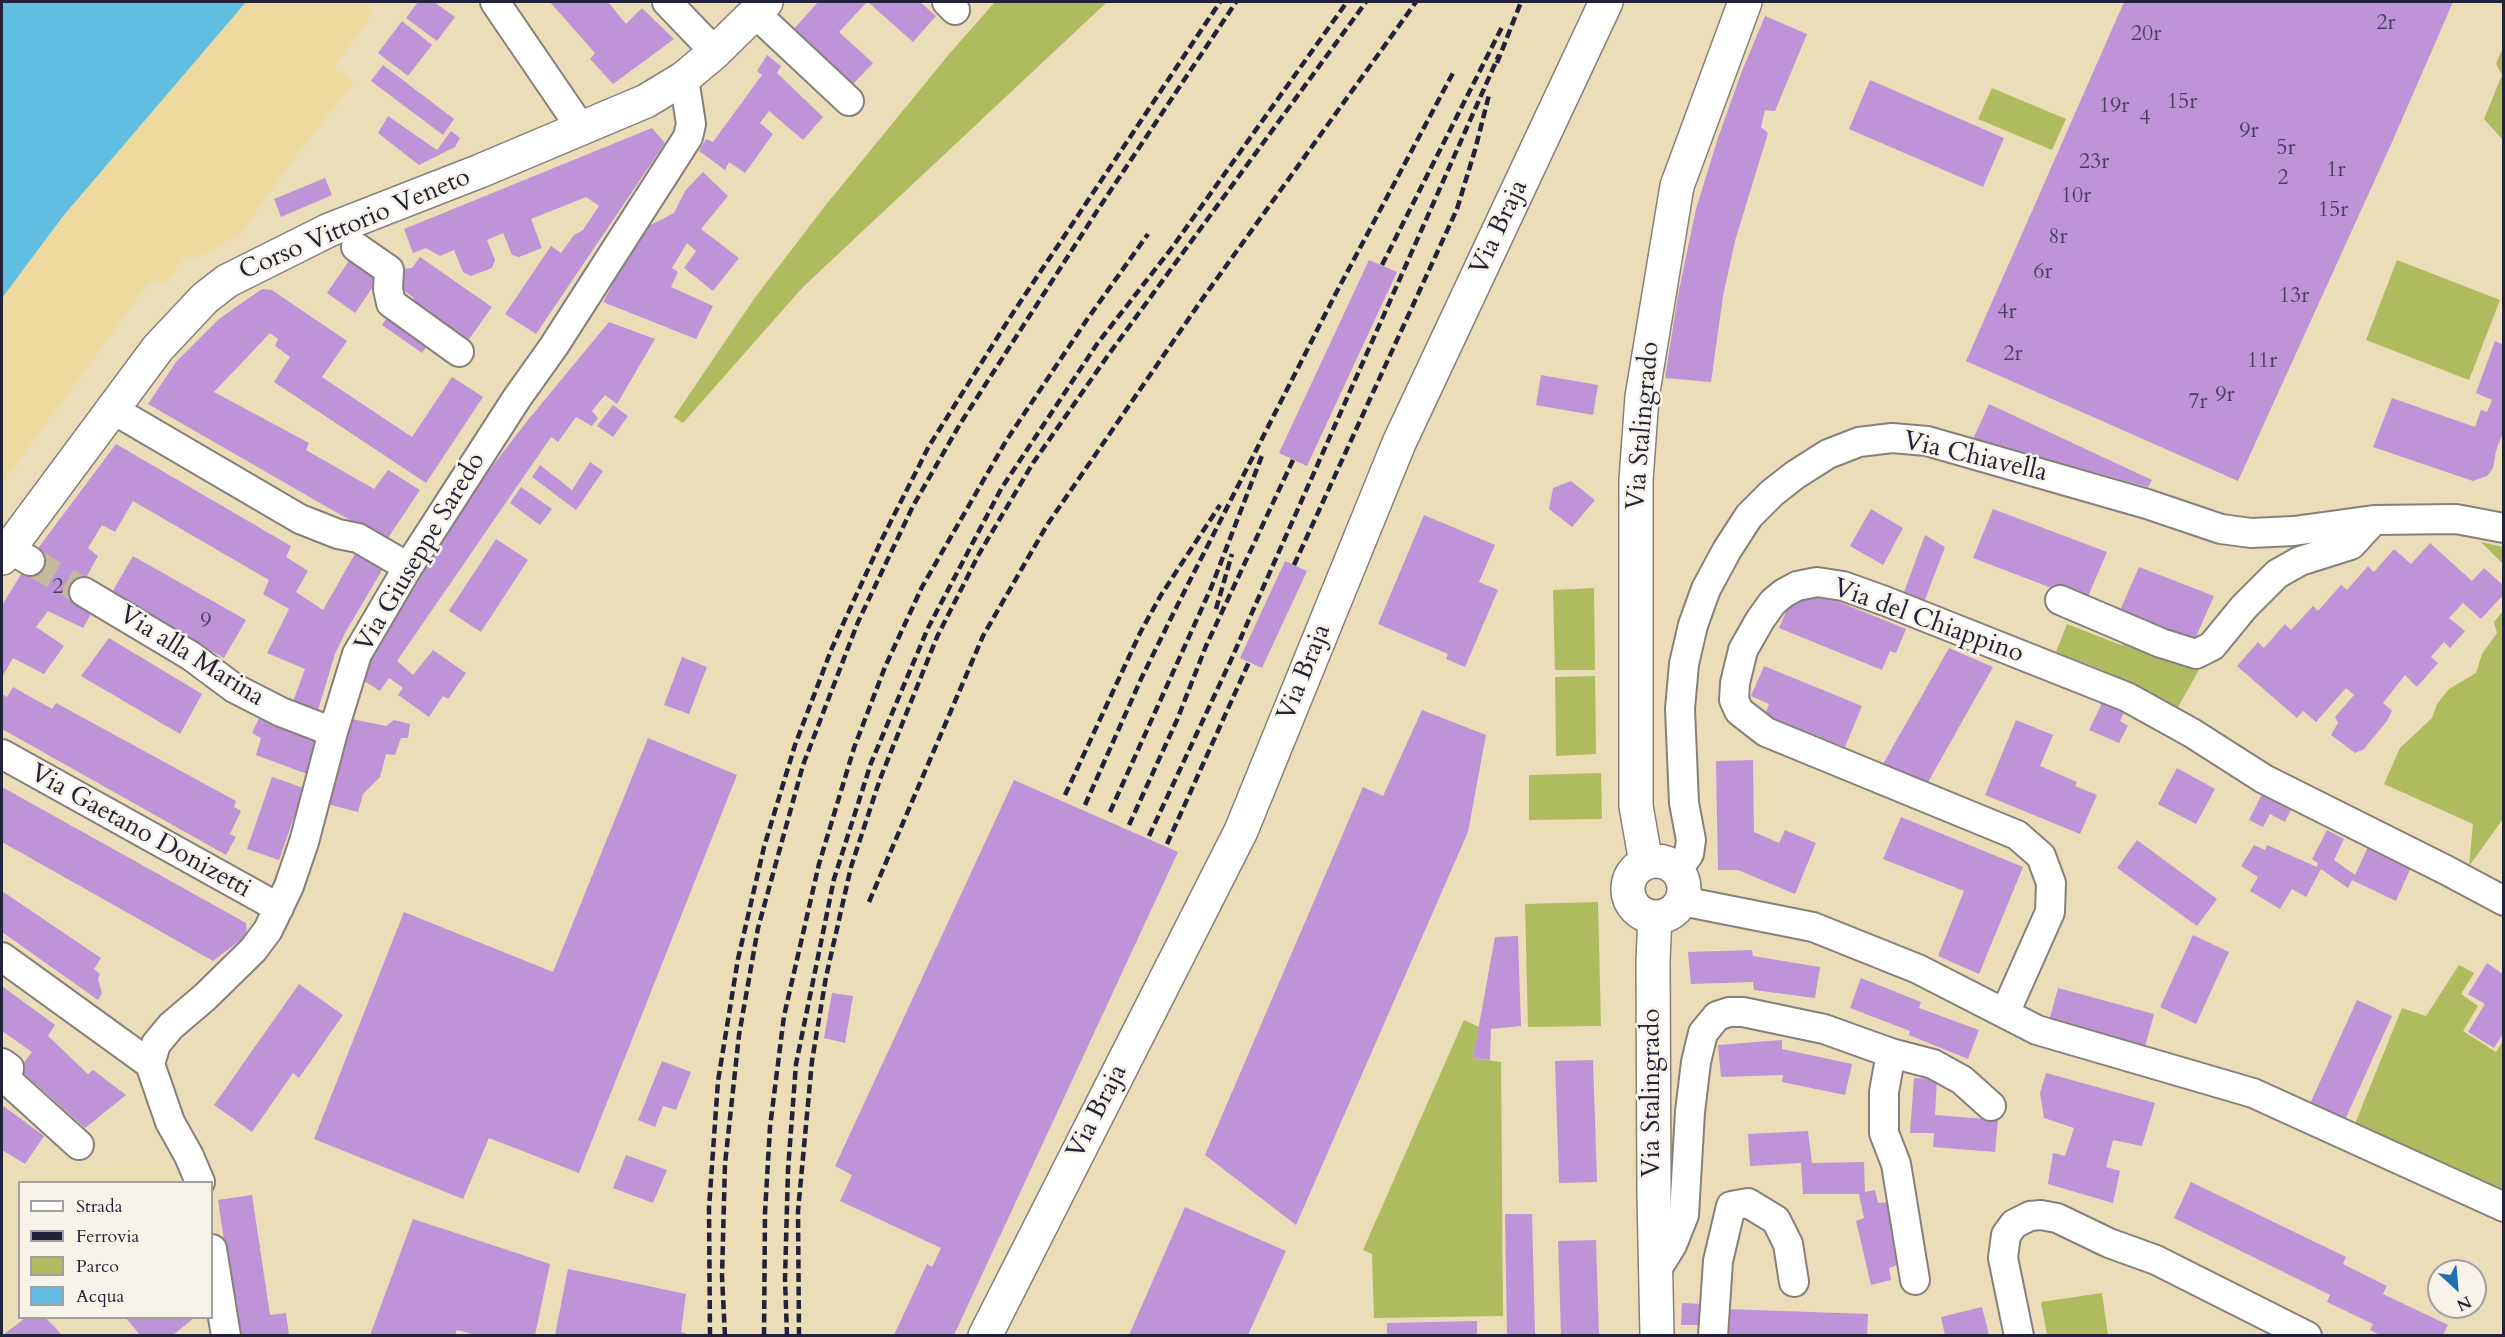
<!DOCTYPE html>
<style>
body{margin:0}
#map{position:relative;width:2505px;height:1337px;overflow:hidden;background:#ecddb9;font-family:Cardo,serif}
canvas{display:block}
.frame{position:absolute;inset:0;border:3px solid #22223b;pointer-events:none}
.legend{position:absolute;left:18px;top:1181px;width:195px;height:138px;box-sizing:border-box;background:#f7f3e8;border:2px solid #a29fa3;margin:0;padding:8px 10px;list-style:none;font-size:18px;color:#22223b}
.legend li{display:flex;align-items:center;gap:12px;height:30px}
.legend b{width:30px;border:2px solid #a29fa3}
.north{position:absolute;left:2427px;top:1259px;width:60px;height:60px;box-sizing:border-box;background:#f7f3e8;border:2px solid #a29fa3;border-radius:50%;rotate:154deg;font-size:16px;font-weight:700;line-height:24px;text-align:center;color:#22223b}
.north::after{content:'';display:block;margin:auto;width:21px;height:27px;background:#1f6fb2;clip-path:polygon(50% 0,100% 100%,50% 72%,0 100%)}
</style>
<div id="map">
<canvas width="2505" height="1337"></canvas>
<div class="frame"></div>
<ul class="legend">
<li><b style="height:8px;background:#fff"></b>Strada</li>
<li><b style="height:8px;background:#22223b"></b>Ferrovia</li>
<li><b style="height:16px;background:#aebb5e"></b>Parco</li>
<li><b style="height:16px;background:#62bee0"></b>Acqua</li>
</ul>
<div class="north">N</div>
</div>
<script>
const ctx = document.querySelector('canvas').getContext('2d');
ctx.lineJoin = 'round';
function fill(path, color) { ctx.fillStyle = color; ctx.fill(path, 'evenodd'); }
const shape = rows => new Path2D(rows.map(r => 'M' + r).join(''));
function trace(path, color, width, dash) { ctx.strokeStyle = color; ctx.lineWidth = width; ctx.lineCap = dash ? 'butt' : 'round'; ctx.setLineDash(dash || []); ctx.stroke(path); }
function drawText(font, color, halo, rows, align = 'center') {
  ctx.font = font + ' Cardo,serif'; ctx.lineWidth = 5; ctx.setLineDash([]); ctx.textBaseline = 'middle'; ctx.strokeStyle = halo; ctx.fillStyle = color; for (const [text, x, y, turn = 0] of rows) {
    ctx.save(); ctx.translate(x, y); ctx.rotate((+turn || 0) * Math.PI / 180); ctx.textAlign = isNaN(turn) ? turn : align; if (halo) ctx.strokeText(text, 0, 0); ctx.fillText(text, 0, 0); ctx.restore();
  }
}
fill(shape([
 [995,2,1107,2,803,287,683,423,674,417,756,296,825,206,950,53],
 [2503,47,2503,140,2484,119,2502,75,2496,64],
 [1992,88,2066,119,2052,150,1978,119],
 [2397,260,2500,300,2469,380,2366,340],
 [2481,542,2503,547,2503,564],
 [1594,588,1595,670,1555,670,1553,590],
 [2503,611,2503,819,2469,866,2473,824,2384,784,2400,748,2432,718,2437,704,2449,689,2476,673,2482,654,2497,633,2494,622],
 [2067,624,2121,645,2131,644,2200,668,2178,707,2103,670,2056,652],
 [1595,676,1596,754,1556,756,1555,677],
 [1601,773,1602,819,1529,820,1529,775],
 [1598,902,1601,1026,1528,1027,1525,904],
 [2459,965,2474,973,2461,994,2478,1006,2463,1031,2496,1052,2503,1041,2503,1192,2354,1126,2402,1008,2426,1016],
 [1464,1020,1479,1027,1473,1058,1501,1062,1503,1316,1374,1318,1372,1254,1363,1250],
 [2102,1293,2108,1335,2047,1335,2041,1302]
]), '#aebb5e');
fill(shape([
 [246,2,372,2,368,8,374,12,334,68,354,82,295,157,242,233,196,258,184,257,166,284,150,281,2,484,2,298,64,215]
]), '#eeda9e');
fill(shape([
 [2,2,246,2,64,215,2,298]
]), '#62bee0');
fill(shape([
 [418,2,434,2,455,17,437,41,406,18],
 [550,2,608,2,626,24,642,8,674,39,613,84,590,59,595,53],
 [818,2,867,2,839,32,873,63,853,84,793,30],
 [868,2,920,2,936,16,913,42],
 [2124,2,2453,2,2393,140,2238,481,1966,361],
 [1765,16,1807,34,1775,111,1765,110,1761,127,1768,133,1735,241,1723,296,1711,382,1665,378,1678,295,1696,209,1718,138,1742,71],
 [402,21,432,45,408,76,378,53],
 [767,55,781,66,777,73,823,117,803,140,769,111,760,123,773,134,745,173,729,162,725,170,699,151,706,139,713,142,762,75,757,71],
 [383,65,454,119,443,135,371,81],
 [1870,80,2004,138,1983,187,1849,129],
 [388,116,437,150,451,131,460,138,455,147,419,165,378,133],
 [652,128,665,143,536,334,505,314,551,246,561,253,574,235,583,230,599,206,595,203,586,197,531,219,542,248,519,257,512,255,503,233,487,240,495,260,492,268,471,276,463,272,454,250,440,256,426,248,413,253,404,229],
 [703,172,728,196,701,229,739,258,713,291,684,268,696,251,687,243,672,268,678,272,671,287,713,306,696,339,603,302,643,229,674,213,685,191],
 [325,178,332,195,281,217,274,199],
 [353,255,382,274,355,313,327,293],
 [420,257,492,307,462,349,406,309,414,298,400,288,400,269,412,268],
 [1369,260,1397,272,1307,466,1279,453],
 [262,289,272,290,347,341,322,377,412,437,452,377,483,397,426,483,274,382,290,357,275,346,278,339,270,333,214,392,309,443,306,450,374,489,388,470,420,490,386,541,148,404,176,362,219,319],
 [390,313,430,342,422,353,382,325],
 [609,322,655,339,617,404,605,395,592,411,598,418,592,426,576,417,558,442,551,437,397,661,413,675,433,650,466,673,448,699,443,696,429,717,398,695,403,688,389,678,380,691,361,679,368,653,487,473,528,420],
 [2495,341,2504,345,2504,430,2496,451,2493,468,2487,476,2473,481,2373,447,2392,398,2475,427,2481,410,2487,412,2492,400,2476,393],
 [1541,375,1598,385,1593,415,1536,405],
 [1989,404,2152,480,2148,487,1973,439],
 [613,405,628,416,613,437,597,426],
 [116,444,291,546,286,557,308,571,296,592,323,610,360,545,388,560,345,633,335,654,315,720,289,712,305,669,267,653,289,609,263,594,269,580,133,501,115,532,102,525,88,548,98,556,82,585,95,607,83,628,48,611,36,627,64,646,44,674,13,658,2,677,2,605,33,555],
 [590,462,603,471,576,510,532,477,540,465,572,490],
 [1571,481,1595,500,1572,527,1549,509,1553,488],
 [521,487,552,509,540,525,510,503],
 [1871,509,1903,528,1883,565,1850,546],
 [1993,509,2107,552,2086,601,1973,558],
 [1424,515,1495,545,1479,582,1498,590,1465,667,1446,659,1448,654,1378,624],
 [1925,535,1945,547,1921,610,1900,603],
 [496,539,528,560,481,632,449,611],
 [2430,543,2472,581,2484,568,2504,586,2504,594,2481,619,2463,603,2449,618,2465,631,2450,648,2444,642,2431,657,2438,663,2417,687,2405,675,2383,703,2392,711,2387,721,2364,749,2355,753,2331,735,2338,723,2335,717,2354,695,2346,688,2316,722,2303,711,2297,718,2237,666,2258,642,2264,648,2285,624,2291,630,2313,606,2318,611,2341,585,2347,590,2368,566,2374,572,2394,549,2411,564],
 [133,556,246,620,224,658,111,594],
 [1285,561,1307,571,1262,668,1240,658],
 [2139,567,2214,596,2191,648,2118,615],
 [1822,595,1906,629,1896,653,1890,651,1882,670,1779,628,1790,603],
 [109,638,202,694,180,734,81,676],
 [1949,648,1993,667,1928,782,1883,764],
 [682,657,707,667,689,714,664,705],
 [1764,666,1862,706,1845,747,1765,715,1769,704,1751,696],
 [13,687,52,709,56,703,236,801,234,807,241,811,230,834,236,837,226,855,2,729,2,694,7,697],
 [2105,697,2127,707,2120,721,2128,726,2119,743,2089,730],
 [263,710,316,733,307,774,256,755,261,738,252,733],
 [1422,710,1486,735,1468,832,1296,1225,1205,1155,1363,787,1383,796],
 [347,718,386,726,394,720,410,724,408,738,401,738,395,755,386,754,380,777,363,794,358,812,327,804],
 [2016,720,2053,735,2040,766,2077,782,2075,786,2097,795,2080,834,1985,795],
 [648,738,737,775,579,1173,489,1138,463,1199,314,1139,404,912,553,972],
 [1753,760,1754,832,1779,843,1785,830,1816,843,1795,894,1738,870,1718,870,1716,761],
 [2177,768,2215,789,2196,824,2158,804],
 [272,777,304,788,279,860,247,849],
 [1014,780,1178,852,954,1335,894,1335,927,1264,932,1267,941,1248,840,1201,852,1175,835,1166],
 [2,787,246,923,247,935,213,961,2,842],
 [2264,790,2293,806,2285,822,2270,814,2263,827,2249,820],
 [1901,817,2023,867,1979,974,1938,956,1964,891,1883,859],
 [2327,830,2344,839,2334,860,2355,875,2368,847,2411,867,2396,901,2352,880,2348,888,2321,869,2306,897,2292,889,2280,909,2250,891,2258,877,2241,866,2254,845,2265,850,2267,845,2317,867,2318,863,2312,859],
 [2137,840,2217,899,2197,926,2117,868],
 [2,891,101,958,94,969,100,974,98,979,102,993,98,1000,2,932],
 [2193,935,2229,952,2196,1024,2160,1007],
 [1518,936,1521,1026,1491,1029,1490,1060,1473,1058,1495,937],
 [1752,950,1753,956,1820,967,1815,998,1754,990,1753,982,1691,984,1688,952],
 [2487,963,2504,975,2504,1032,2494,1048,2468,1032,2485,1004,2468,994],
 [1861,978,1921,1002,1919,1008,1979,1030,1968,1059,1909,1035,1910,1031,1850,1008],
 [299,984,343,1015,299,1078,293,1073,252,1132,214,1105],
 [2,986,55,1025,48,1036,88,1074,93,1070,126,1095,85,1128,19,1069,32,1052,2,1031],
 [2058,988,2154,1014,2145,1047,2049,1021],
 [832,993,853,996,845,1043,824,1038],
 [2357,1000,2392,1016,2344,1122,2309,1106],
 [1782,1040,1782,1049,1852,1064,1845,1095,1782,1082,1783,1075,1721,1077,1718,1045],
 [1593,1060,1597,1182,1559,1183,1555,1061],
 [662,1061,691,1072,676,1110,663,1106,655,1127,638,1120],
 [2046,1073,2155,1103,2142,1146,2113,1140,2106,1167,2120,1171,2113,1203,2048,1184,2053,1153,2065,1156,2074,1128,2044,1118,2040,1093],
 [1914,1078,1937,1079,1935,1115,1998,1120,1995,1152,1933,1147,1934,1133,1910,1133],
 [2,1105,44,1136,25,1164,2,1150],
 [1808,1131,1812,1163,1864,1162,1865,1192,1875,1190,1878,1203,1889,1202,1900,1264,1889,1268,1891,1280,1871,1285,1856,1221,1864,1218,1859,1194,1803,1194,1801,1163,1750,1166,1748,1134],
 [626,1155,667,1170,653,1203,613,1188],
 [2191,1182,2346,1257,2343,1264,2387,1286,2383,1294,2448,1325,2443,1335,2380,1335,2370,1330,2373,1324,2327,1302,2330,1295,2174,1218],
 [252,1195,270,1315,286,1313,289,1335,238,1335,218,1200],
 [1185,1207,1286,1251,1248,1335,1129,1335],
 [1505,1214,1532,1214,1535,1335,1507,1335],
 [413,1219,550,1264,535,1335,476,1335,457,1330,455,1335,370,1335],
 [1596,1240,1599,1335,1561,1335,1558,1241],
 [568,1269,686,1294,681,1332,690,1335,555,1335],
 [1682,1303,1702,1304,1701,1325,1681,1325],
 [1982,1307,1989,1335,1945,1335,1941,1317],
 [1726,1309,1868,1314,1867,1335,1725,1335],
 [25,1318,46,1318,62,1335,3,1335],
 [126,1318,194,1318,173,1335,140,1335],
 [1477,1321,1477,1335,1387,1335,1387,1323]
]), '#be93d7');
trace(shape([
 [30,561,84,592]
]), '#c4b8a0', 28, [28, 14]);
const street = shape([
 [495,2,581,128],
 [667,2,715,52],
 [947,2,955,10],
 [755,13,849,101],
 [356,247,389,270,388,289,391,303,459,352],
 [112,409,300,519,338,534,358,538,408,567],
 [9,548,30,561],
 [84,592,191,656,234,688,281,712,333,732],
 [2060,600,2161,643,2196,654,2212,646,2244,607,2277,574,2300,561,2351,545,2374,520],
 [2,754,279,908],
 [1677,870,1689,854,1691,840,1684,803,1680,709,1684,664,1693,625,1706,589,1727,550,1749,516,1772,493,1795,475,1828,454,1859,442,1892,438,1927,441,2147,504,2221,529,2251,533,2294,531,2374,520,2456,519,2504,528],
 [1682,901,1813,927,1918,969,2037,1030,2253,1093,2504,1207],
 [2,957,150,1064],
 [2005,1013,2050,912,2051,883,2041,856,2017,835,1766,732,1739,711,1734,700,1735,683,1743,650,1760,620,1773,602,1784,593,1797,586,1817,582,1843,586,1885,601,2127,697,2192,733,2264,779,2446,870,2504,901],
 [1891,1053,1884,1092,1884,1133,1896,1164,1915,1280],
 [2,1063,9,1068,7,1080,79,1145],
 [150,1064,156,1044,171,1026,205,997,253,950,268,930,289,886,304,842,333,732,357,654,408,567,517,398,554,346,688,137,691,124,684,78],
 [150,1064,170,1122,189,1156,200,1182],
 [212,1249,226,1336],
 [1657,1269,1672,1245,1684,1215,1690,1112,1696,1062,1703,1033,1717,1016,1729,1012,1743,1012,1824,1029,1891,1053,1933,1064,1962,1080,1991,1106],
 [1713,1336,1718,1261,1731,1206,1748,1203,1776,1220,1788,1244,1794,1282],
 [2019,1336,2003,1258,2006,1235,2014,1224,2030,1216,2041,1215,2057,1218,2109,1243,2156,1260,2307,1336]
]);
const secondary = shape([
 '1628 889a28 28 0 1 1 56 0a28 28 0 1 1-56 0Z',
 [1646,863,1636,806,1636,480,1642,397,1677,186,1745,2],
 [1655,917,1653,960,1654,1195,1657,1336]
]);
const primary = shape([
 [2,558,158,348,205,298,227,281,329,230,480,171,646,101,684,78,715,52,766,2],
 [985,1336,1241,831,1399,443,1606,2]
]);
trace(street, '#87807a', 32);
trace(secondary, '#87807a', 36);
trace(primary, '#87807a', 36);
trace(street, '#fff', 28);
trace(secondary, '#fff', 33);
trace(primary, '#fff', 33);
trace(shape([
 [1497,63,1521,2],
 [1382,265,1502,27],
 [1294,565,1457,209,1475,150,1489,95],
 [1216,609,1232,554],
 [1065,795,1140,633,1161,595,1220,505],
 [1085,805,1141,679,1177,606,1335,295,1454,71],
 [1110,812,1211,588,1263,453],
 [1129,825,1177,720,1206,646,1293,460],
 [1149,836,1231,660,1499,55],
 [1167,844,1249,662],
 [869,902,983,636,1047,525,1203,298,1416,2],
 [710,1336,709,1208,718,1081,738,959,764,847,795,745,832,648,882,539,929,446,1009,319,1220,2],
 [725,1336,722,1276,725,1164,739,1035,758,928,803,765,858,622,913,506,960,424,1099,208,1236,2],
 [764,1336,765,1213,770,1127,784,1016,819,864,854,748,885,667,922,587,1006,441,1086,321,1148,234],
 [787,1336,785,1279,788,1170,796,1064,834,879,871,763,928,628,1001,489,1097,344,1171,249,1347,2],
 [799,1336,798,1211,812,1061,826,977,851,867,880,779,937,637,979,554,1033,463,1109,354,1366,2]
]), '#22223b', 4.5, [9, 4.5]);
drawText('22px', '#493e62', null, [
 ["2r",2386,24],
 ["20r",2146,35],
 ["15r",2182,103],
 ["19r",2114,107],
 ["4",2145,119],
 ["9r",2249,132],
 ["5r",2286,149],
 ["23r",2094,163],
 ["1r",2336,171],
 ["2",2283,179],
 ["10r",2076,197],
 ["15r",2333,211],
 ["8r",2058,238],
 ["6r",2043,273],
 ["13r",2294,297],
 ["4r",2007,313],
 ["2r",2013,355],
 ["11r",2262,362],
 ["9r",2225,396],
 ["7r",2198,403],
 ["2",58,588],
 ["9",206,622]
]);
drawText('26px', '#22223b', '#f7f3e8', [
 ["Corso Vittorio Veneto",355,225,-23],
 ["Via Braja",1500,228,-65],
 ["Via Stalingrado",1644,426,-85],
 ["Via Chiavella",1975,458,13],
 ["Via Giuseppe Saredo",421,553,-59],
 ["Via del Chiappino",1928,622,20],
 ["Via alla Marina",191,657,32],
 ["Via Braja",1305,673,-68],
 ["Via Gaetano Donizetti",140,832,29],
 ["Via Stalingrado",1653,1093,-90],
 ["Via Braja",1098,1112,-63]
]);
</script>
